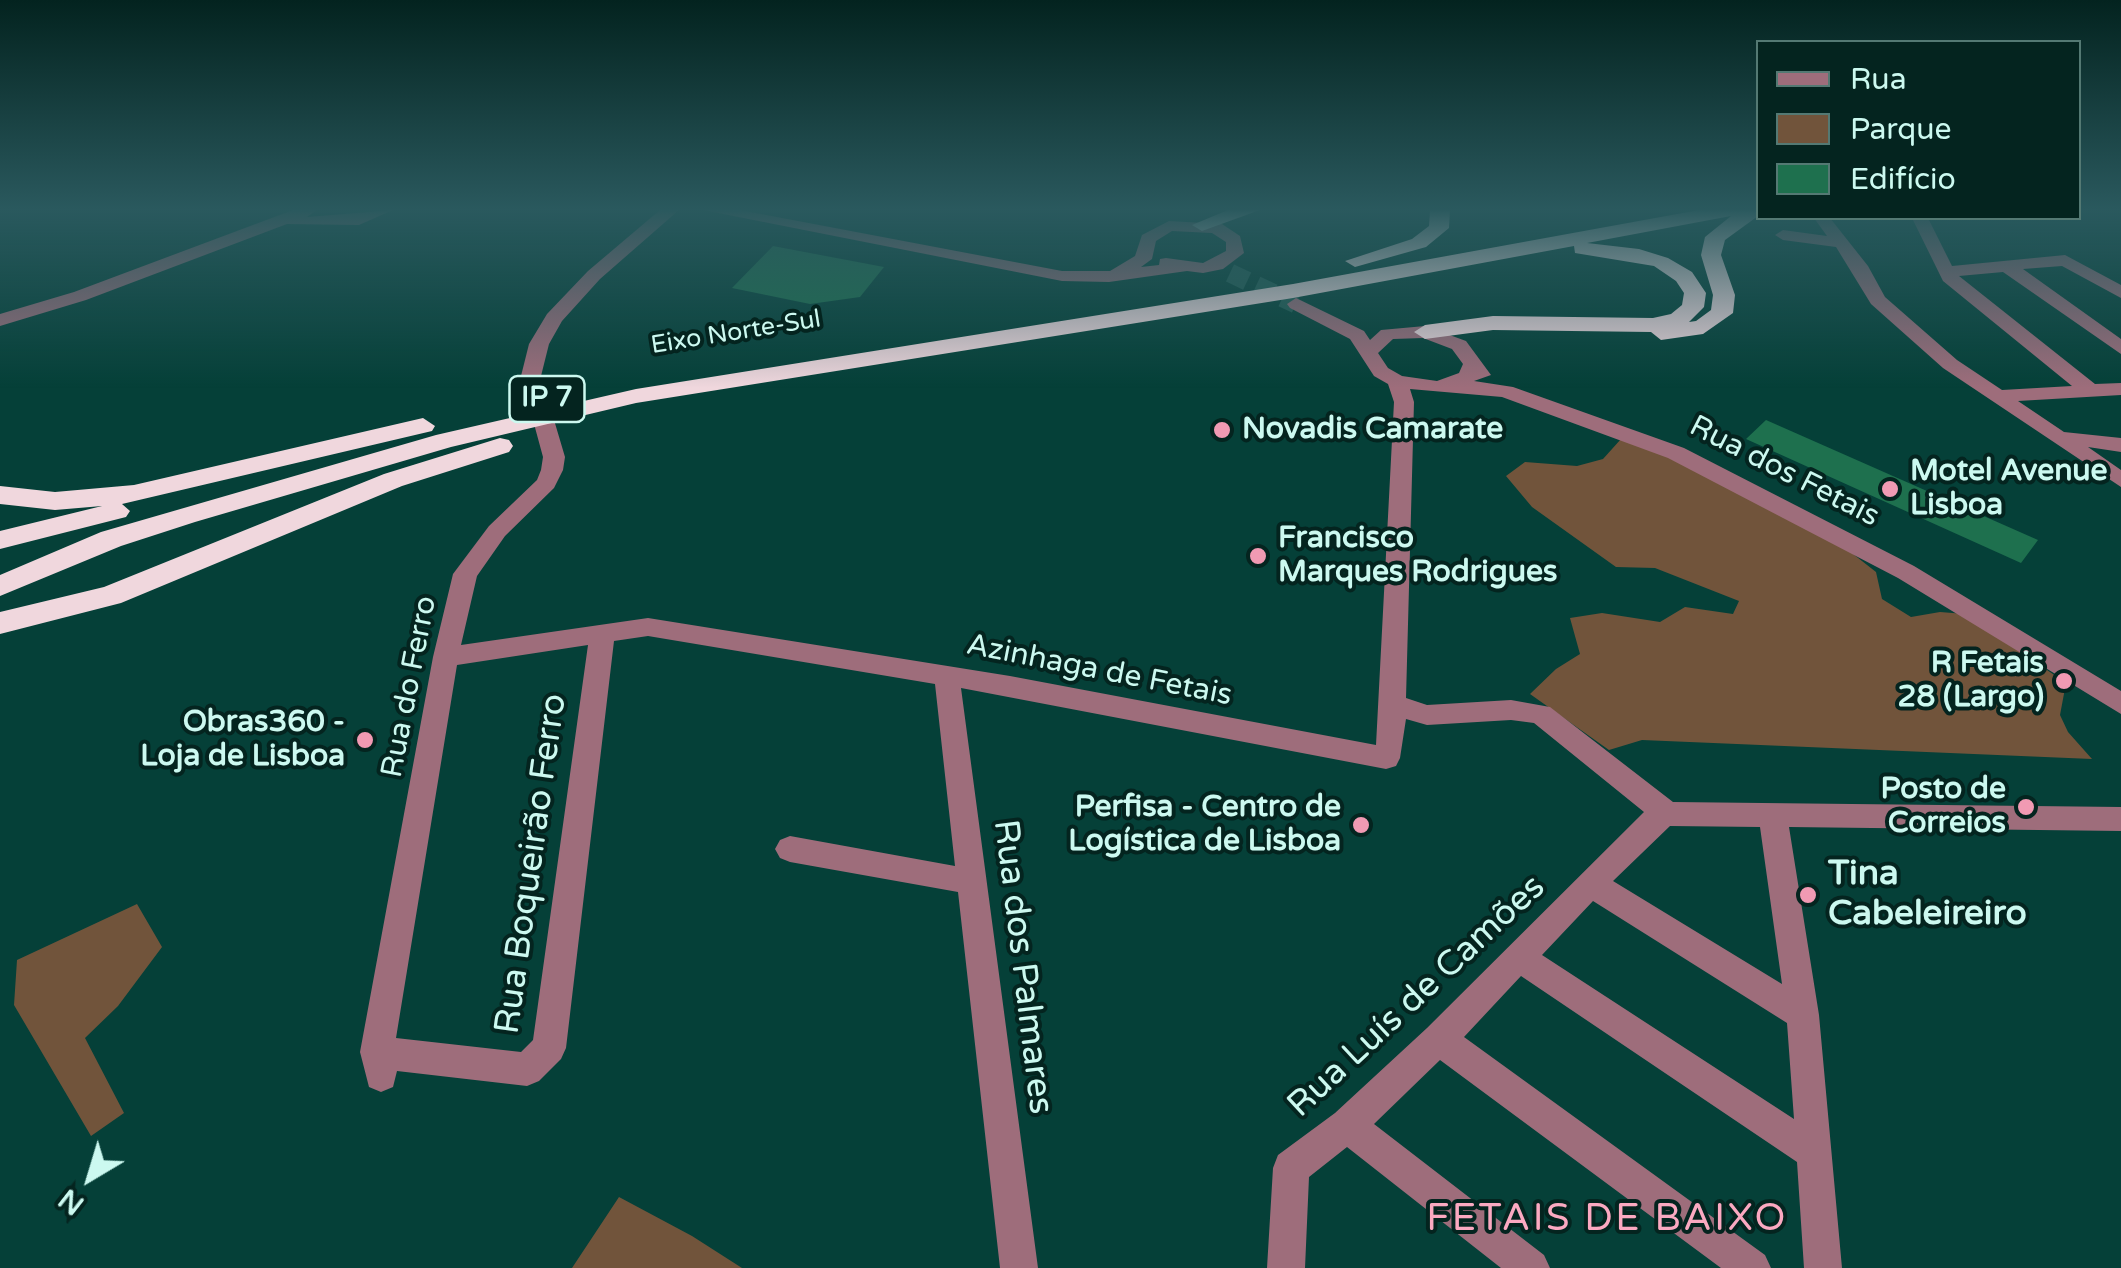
<!DOCTYPE html>
<meta charset="utf-8">
<style>
body{margin:0}
#map{position:relative;width:2121px;height:1268px;overflow:hidden;background:#054038;font-family:"Varela Round",sans-serif}
canvas{display:block}
.legend{position:absolute;left:1756px;top:40px;width:325px;height:180px;box-sizing:border-box;background:#04241f;border:2px solid #547973;margin:0;padding:12px 18px;list-style:none;font-size:30px;color:#ccf9f0}
.legend li{display:flex;align-items:center;gap:20px;height:50px}
.legend b{width:50px;border:2px solid #547973}
.north{position:absolute;left:40px;top:1128px;width:100px;height:100px;-webkit-text-stroke:8px #04241f;paint-order:stroke;rotate:218deg;font-size:28px;font-weight:700;line-height:40px;text-align:center;color:#ccf9f0}
.north::after{content:'';display:block;margin:auto;width:35px;height:45px;background:#ccf9f0;clip-path:polygon(50% 0,100% 100%,50% 72%,0 100%)}
</style>
<div id="map">
<canvas width="2121" height="1268"></canvas>
<ul class="legend">
<li><b style="height:12px;background:#9e6d7b"></b>Rua</li>
<li><b style="height:28px;background:#71543b"></b>Parque</li>
<li><b style="height:28px;background:#1e704e"></b>Edifício</li>
</ul>
<div class="north">N</div>
</div>
<script>
const ctx = document.querySelector('canvas').getContext('2d');
ctx.lineJoin = 'round';
function fill(path, color) { ctx.fillStyle = color; ctx.fill(path, 'evenodd'); }
const shape = rows => new Path2D(rows.map(r => 'M' + r).join(''));
function trace(path, color, width, dash) { ctx.strokeStyle = color; ctx.lineWidth = width; ctx.lineCap = dash ? 'butt' : 'round'; ctx.setLineDash(dash || []); ctx.stroke(path); }
function drawText(font, color, halo, rows, align = 'center') {
  ctx.font = font + ' "Varela Round",sans-serif'; ctx.lineWidth = 8; ctx.setLineDash([]); ctx.textBaseline = 'middle'; ctx.strokeStyle = halo; ctx.fillStyle = color; for (const [text, x, y, turn = 0] of rows) {
    ctx.save(); ctx.translate(x, y); ctx.rotate((+turn || 0) * Math.PI / 180); ctx.textAlign = isNaN(turn) ? turn : align; if (halo) ctx.strokeText(text, 0, 0); ctx.fillText(text, 0, 0); ctx.restore();
  }
}
fill(shape([
 [1621,439,1681,459,1839,543,1876,572,1882,599,1911,617,1940,612,1965,614,2066,683,2060,715,2068,732,2092,759,1642,740,1609,750,1530,694,1556,669,1580,654,1570,618,1602,613,1660,622,1685,607,1733,614,1739,601,1655,568,1616,567,1532,507,1506,476,1525,462,1577,466,1603,459],
 [137,904,162,947,118,1006,85,1038,124,1113,91,1136,14,1005,17,960],
 [619,1197,692,1236,742,1268,572,1268]
]), '#71543b');
fill(shape([
 [773,246,884,267,860,297,810,304,732,288],
 [1766,420,2038,540,2021,563,1746,439]
]), '#1e704e');
trace(shape([
 [1230,273,1296,304]
]), '#235c54', 19, [19, 10]);
fill(shape([
 [293,210,317,210,307,217,393,210,359,225,287,224,86,300,0,326,0,314,74,292,293,210],
 [660,210,679,210,600,279,562,321,549,344,541,376,565,457,563,470,554,488,505,536,477,576,461,645,648,618,1010,676,1376,745,1394,402,1388,384,1374,376,1350,339,1290,308,1287,304,1296,298,1364,331,1370,340,1381,330,1425,326,1466,341,1491,375,1474,381,1513,387,1684,448,1914,566,2121,691,2121,714,1898,578,1668,458,1502,397,1410,389,1414,402,1406,698,1427,705,1511,700,1550,707,1673,802,2121,807,2121,831,1789,827,1819,1015,1842,1268,1804,1268,1797,1162,1521,976,1464,1037,1765,1255,1771,1268,1721,1268,1440,1060,1374,1124,1544,1255,1550,1268,1501,1268,1347,1147,1309,1177,1305,1268,1267,1268,1273,1168,1278,1155,1335,1113,1427,1028,1644,812,1534,723,1511,720,1427,725,1406,719,1400,758,1396,766,1386,769,961,688,1038,1268,1000,1268,958,892,790,862,780,858,775,849,780,840,790,836,955,866,935,684,648,636,614,641,566,1048,561,1059,539,1081,527,1086,397,1071,393,1087,381,1092,369,1087,360,1052,433,657,453,574,489,526,537,480,541,470,543,457,521,376,529,344,547,314,588,271,660,210],
 [1423,338,1452,349,1463,364,1459,373,1437,381,1402,376,1388,368,1378,353,1393,339,1423,338],
 [588,645,533,1040,521,1052,396,1038,457,665,588,645],
 [1670,826,1760,827,1782,984,1613,881,1670,826],
 [1593,901,1787,1023,1794,1119,1542,955,1593,901],
 [703,210,740,210,1062,271,1110,271,1135,256,1142,235,1169,221,1222,224,1240,236,1244,253,1223,269,1203,273,1187,271,1109,282,1062,281,703,210],
 [1172,231,1212,233,1226,242,1226,251,1203,263,1166,258,1160,259,1159,265,1141,267,1152,259,1156,241,1172,231],
 [1814,218,1830,218,1868,266,1885,297,1957,360,2002,390,2072,386,1943,281,1912,218,1928,218,1952,266,2065,255,2121,285,2121,298,2062,266,2023,269,2121,339,2121,354,2003,272,1959,276,2095,384,2121,383,2121,395,2018,401,2064,432,2121,438,2121,452,2088,447,2121,470,2121,487,1943,368,1871,304,1836,247,1783,240,1775,235,1783,230,1827,236,1814,218]
]), '#9e6d7b');
fill(shape([
 [1228,210,1260,210,1202,231,1192,225,1228,210],
 [1430,210,1450,210,1449,228,1426,247,1355,267,1345,261,1412,239,1429,226,1430,210],
 [1699,210,1758,210,1758,216,1725,240,1721,255,1735,295,1733,313,1703,334,1661,340,1651,332,1493,330,1425,339,1414,332,1425,325,1493,316,1653,318,1671,314,1682,305,1684,293,1676,281,1654,266,1575,253,1574,246,1293,298,636,403,451,447,195,522,121,546,0,596,0,575,101,532,436,435,636,389,1293,284,1699,210],
 [1731,216,1705,237,1701,255,1713,295,1711,310,1696,321,1689,322,1704,307,1706,293,1692,272,1668,258,1639,249,1587,243,1731,216],
 [423,418,435,426,432,431,122,504,130,511,126,517,0,549,0,531,102,506,55,510,0,504,0,486,55,492,134,485,423,418],
 [500,438,509,440,513,446,509,452,402,486,121,603,0,634,0,612,104,587,384,474,500,438]
]), '#f0d7dd');
const sky = ctx.createLinearGradient(0, 0, 0, 388);
sky.addColorStop(0, '#03231f');
sky.addColorStop(0.54, '#2a595e');
sky.addColorStop(1, '#2a595e00');
ctx.fillStyle = sky;
ctx.fillRect(0, 0, 2121, 388);
for (const [x, y, r, color] of [
 [1222,430,10,"#f19ab3"],
 [1890,489,10,"#f19ab3"],
 [1258,556,10,"#f19ab3"],
 [2064,681,10,"#f19ab3"],
 [365,740,10,"#f19ab3"],
 [2026,807,10,"#f19ab3"],
 [1361,825,10,"#f19ab3"],
 [1808,895,10,"#f19ab3"]
]) { const dot = new Path2D(); dot.arc(x, y, r, 0, 2 * Math.PI); ctx.fillStyle = color; ctx.fill(dot); trace(dot, '#04241f', 4); }
drawText('25px', '#ccf9f0', '#04241f', [
 ["Eixo Norte-Sul",736,333,-9]
]);
for (const [x, y, w] of [
 [547,399,75]
]) { const box = new Path2D(); box.roundRect(x - w / 2, y - 23, w, 46, 8); ctx.fillStyle = '#04241f'; ctx.fill(box); trace(box, '#ccf9f0', 2.5); }
drawText('bold 28px', '#ccf9f0', null, [
 ["IP 7",547,399]
]);
drawText('bold 30px', '#ccf9f0', '#04241f', [
 ["Novadis Camarate",1242,430,"left"],
 ["Motel Avenue",1910,472,"left"],
 ["Lisboa",1910,506,"left"],
 ["Francisco",1278,539,"left"],
 ["Marques Rodrigues",1278,573,"left"],
 ["R Fetais",2044,664],
 ["28 (Largo)",2044,698],
 ["Obras360 -",345,723],
 ["Loja de Lisboa",345,757],
 ["Posto de",2006,790],
 ["Correios",2006,824],
 ["Perfisa - Centro de",1341,808],
 ["Logística de Lisboa",1341,842]
], 'right');
drawText('30px', '#ccf9f0', '#04241f', [
 ["Rua dos Fetais",1784,472,27],
 ["Azinhaga de Fetais",1099,671,11],
 ["Rua do Ferro",410,687,-79]
]);
drawText('35px', '#ccf9f0', '#04241f', [
 ["Rua Boqueirão Ferro",532,864,-82],
 ["Rua dos Palmares",1022,967,83],
 ["Rua Luís de Camões",1417,997,-43]
]);
drawText('bold 35px', '#ccf9f0', '#04241f', [
 ["Tina",1828,875],
 ["Cabeleireiro",1828,915]
], 'left');
ctx.letterSpacing = '2.5px';
drawText('38px', '#fba9c1', '#04241f', [
 ["FETAIS DE BAIXO",1607,1220]
]);
ctx.letterSpacing = '0px';
</script>
